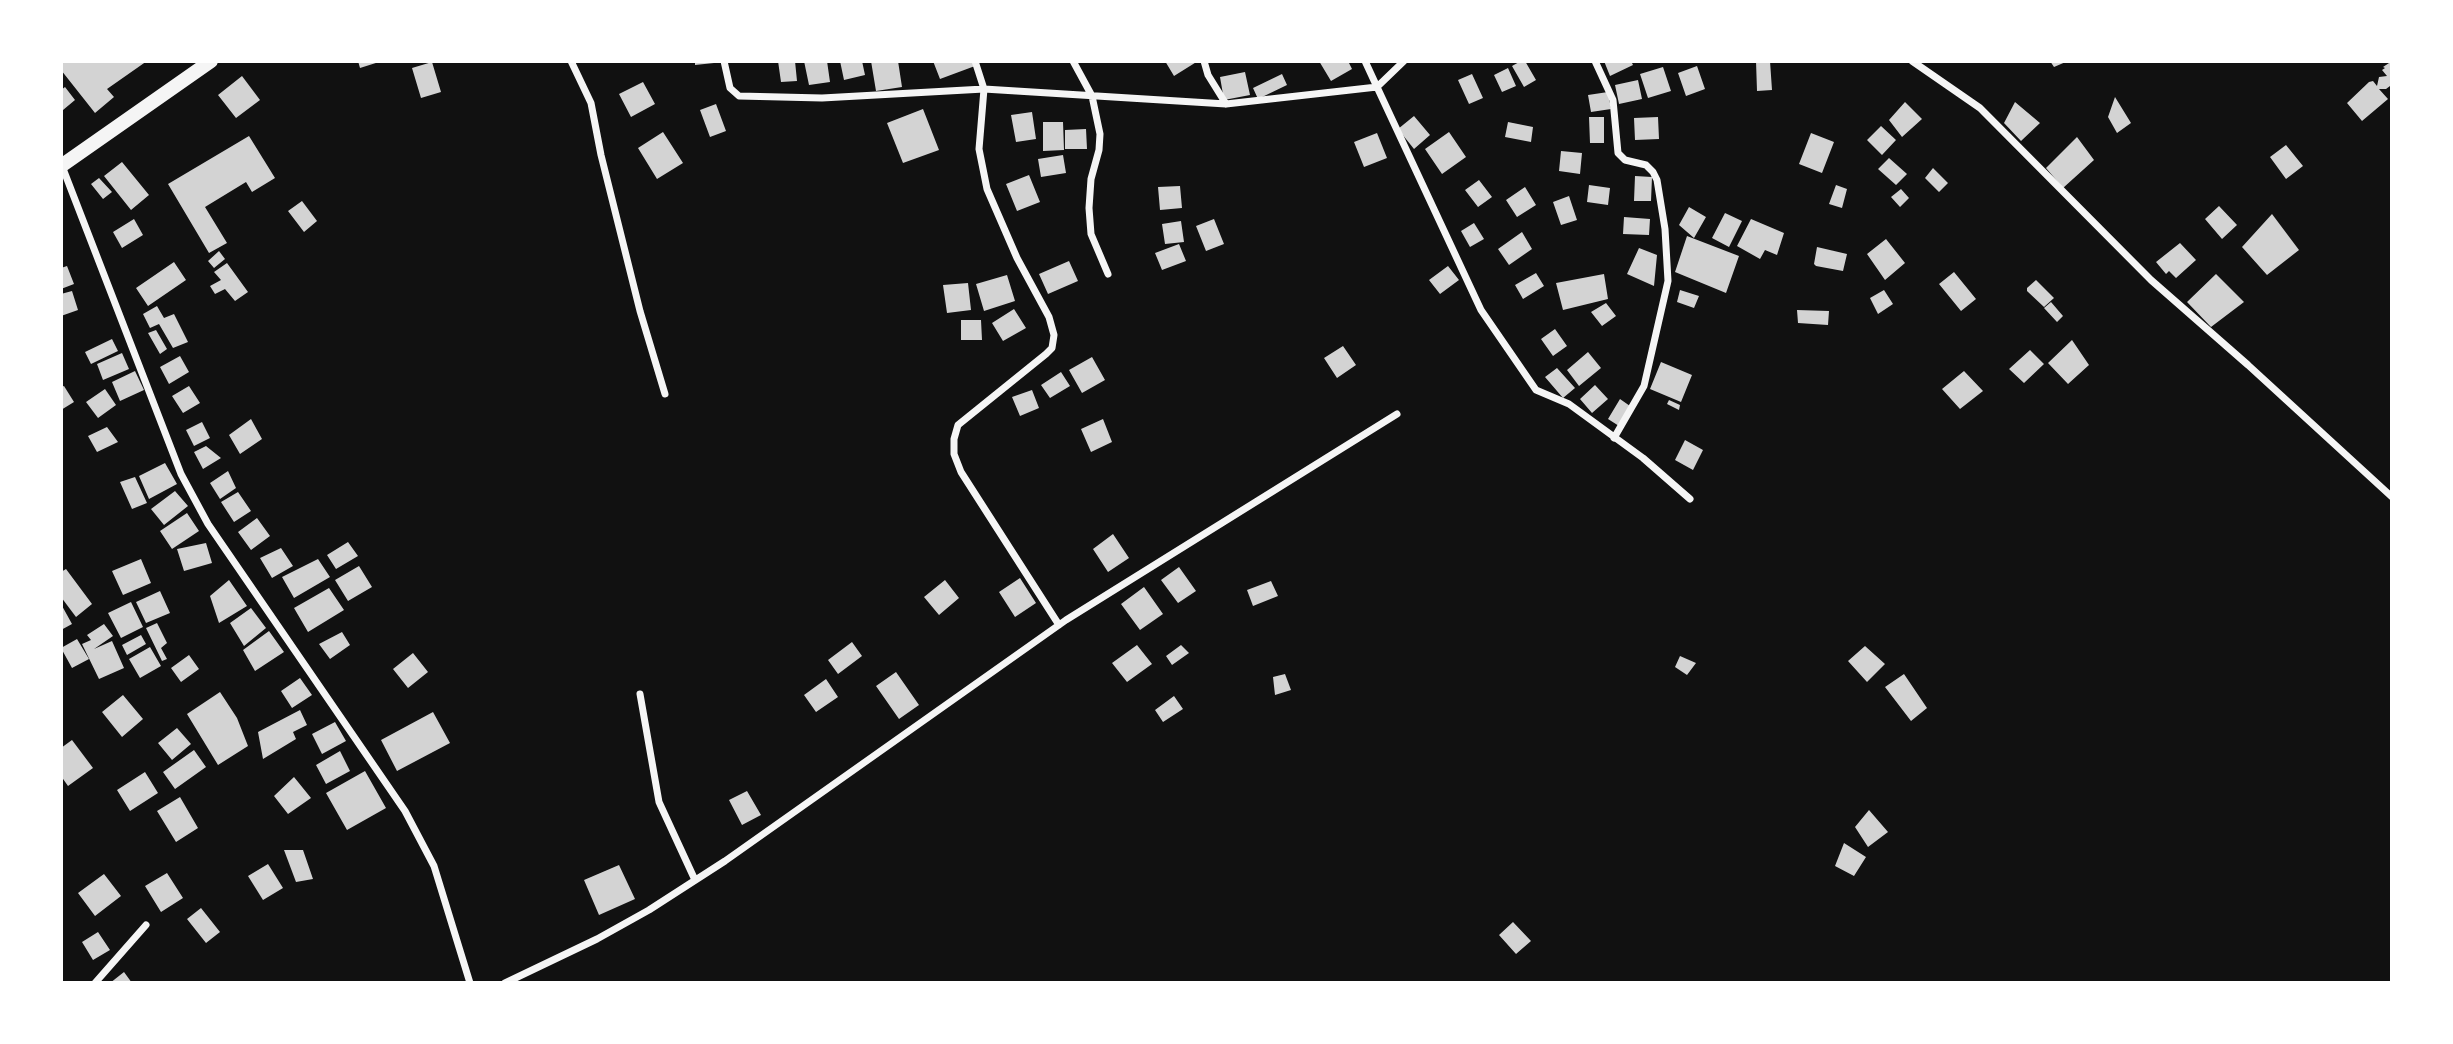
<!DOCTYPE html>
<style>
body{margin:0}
#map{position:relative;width:2453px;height:1044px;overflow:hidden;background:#111;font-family:Barlow,sans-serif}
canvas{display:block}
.frame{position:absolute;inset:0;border:63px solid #fff;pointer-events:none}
</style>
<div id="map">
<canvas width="2453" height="1044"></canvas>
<div class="frame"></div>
</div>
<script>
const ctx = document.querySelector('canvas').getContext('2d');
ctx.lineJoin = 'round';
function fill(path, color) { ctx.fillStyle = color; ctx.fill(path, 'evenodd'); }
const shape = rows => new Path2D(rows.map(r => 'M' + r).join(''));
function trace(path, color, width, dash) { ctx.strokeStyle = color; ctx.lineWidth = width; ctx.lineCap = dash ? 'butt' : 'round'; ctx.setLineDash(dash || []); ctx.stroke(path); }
fill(shape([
 [61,61,147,61,107,89,114,97,95,113,61,70],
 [358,61,379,61,379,62,360,68],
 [695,61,714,61,714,63,695,65],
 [778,61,795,61,797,81,781,82],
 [804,61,827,61,830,82,809,85],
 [840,61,862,61,865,75,844,80],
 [871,61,898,61,902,87,876,91],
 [933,61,973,61,975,66,940,79],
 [1165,61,1198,61,1174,76],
 [1319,61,1348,61,1352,69,1331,81],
 [1521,61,1525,61,1536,80,1524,87,1512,66],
 [1604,61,1631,61,1633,65,1610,76],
 [1756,61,1770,61,1772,90,1757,91],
 [2050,61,2068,61,2054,67],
 [2392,61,2392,83,2390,81,2390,86,2386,89,2379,89,2388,99,2362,121,2347,103,2369,82,2373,81,2377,86,2379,77,2387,76,2382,70,2385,68,2383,67],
 [432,62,441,92,421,98,412,68],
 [1697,66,1705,89,1686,96,1678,73],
 [1663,67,1671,91,1648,98,1640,74],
 [1508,68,1516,86,1502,92,1494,75],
 [1245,72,1250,95,1224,100,1220,77],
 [1282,74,1287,85,1258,99,1253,88],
 [1472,74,1483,98,1469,104,1458,80],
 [242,76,260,100,236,118,218,95],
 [1638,80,1642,99,1619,104,1615,85],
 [643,82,655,104,631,117,619,94],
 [65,87,75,100,63,110,61,90],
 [1608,92,1611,109,1591,112,1588,95],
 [2115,97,2131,123,2117,133,2108,117],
 [1905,102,1922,119,1902,137,1889,120],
 [2015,102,2040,123,2021,141,2004,123],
 [716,104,726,131,710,137,700,110],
 [923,109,939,150,903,163,887,123],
 [1032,112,1036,139,1016,142,1011,115],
 [1414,116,1430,135,1414,149,1398,129],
 [1589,117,1604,117,1604,143,1590,143],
 [1658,117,1659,139,1635,140,1634,118],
 [1043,122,1063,122,1064,150,1043,151],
 [1508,122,1533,127,1531,142,1505,137],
 [1881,126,1896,140,1882,155,1867,140],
 [1086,129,1087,149,1065,149,1065,130],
 [663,132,683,163,657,179,638,148],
 [1449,132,1466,157,1442,174,1425,149],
 [1377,133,1387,158,1364,167,1354,142],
 [1811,133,1834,142,1822,173,1799,164],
 [249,136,275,178,252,192,246,182,205,207,227,243,209,253,168,184],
 [2077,137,2094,160,2063,188,2046,168],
 [2286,145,2303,166,2286,179,2270,157],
 [1561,151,1582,153,1580,174,1559,171],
 [1063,155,1066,173,1041,177,1038,159],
 [1889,158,1907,174,1896,185,1878,169],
 [122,162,149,195,131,210,104,176],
 [1933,168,1948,183,1939,192,1925,178],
 [1029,175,1040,202,1017,211,1006,184],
 [1635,176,1652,177,1651,201,1634,201],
 [99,178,112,192,103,199,91,184],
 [1479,180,1492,197,1478,207,1465,190],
 [1589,185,1610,188,1608,205,1587,202],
 [1836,185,1847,189,1842,208,1829,204],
 [1180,186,1182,208,1160,210,1158,187],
 [1525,187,1536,205,1517,217,1506,200],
 [1901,189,1909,198,1900,207,1891,197],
 [1569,196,1577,220,1561,225,1553,202],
 [302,201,317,221,304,232,288,211],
 [2219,206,2237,225,2222,239,2205,219],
 [1689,207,1706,217,1694,238,1679,225],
 [1725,213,1742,221,1729,247,1712,238],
 [2272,214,2299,250,2267,275,2242,247],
 [1624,217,1650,219,1649,235,1623,234],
 [134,219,143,235,122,248,113,232],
 [1214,219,1224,244,1206,251,1196,226],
 [1751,219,1784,233,1777,255,1765,250,1760,259,1737,246],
 [1181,221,1184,242,1165,244,1162,224],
 [1474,223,1484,239,1470,247,1461,231],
 [1522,232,1532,249,1509,265,1498,249],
 [1687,236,1739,256,1726,293,1675,272],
 [1886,239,1905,263,1885,280,1867,254],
 [2180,243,2196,260,2176,278,2169,271,2166,274,2156,262],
 [1179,244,1186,261,1162,270,1155,253],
 [1817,247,1847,254,1843,271,1816,266,1814,264],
 [1639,248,1657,255,1654,286,1627,274],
 [219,251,225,259,214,268,208,261],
 [1069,261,1078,281,1048,294,1039,274],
 [174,262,186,280,148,306,136,288],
 [227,263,248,292,235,301,225,289,215,294,210,286,221,280,214,272],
 [67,266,74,284,61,289,61,268],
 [1448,266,1459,280,1440,294,1429,280],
 [1954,272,1976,299,1961,311,1939,284],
 [1536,273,1544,286,1523,299,1515,285],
 [1604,274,1608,299,1563,310,1556,283],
 [2216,274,2244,302,2211,327,2187,302],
 [1007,275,1015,301,984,311,976,284],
 [2036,280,2054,298,2044,307,2027,291,2027,288],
 [968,283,971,310,947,313,943,285],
 [1680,290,1699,296,1694,308,1677,302],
 [1884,290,1893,304,1878,314,1870,298],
 [72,291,78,310,61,316,61,294],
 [2051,302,2063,316,2057,322,2044,308],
 [1606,303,1616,316,1602,326,1591,312],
 [157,306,164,318,174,314,188,342,173,348,159,324,150,328,143,314],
 [1014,309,1026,328,1003,341,992,323],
 [1797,310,1829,311,1828,325,1798,323],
 [961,320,981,320,982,340,961,340],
 [1555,329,1567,346,1553,356,1541,339],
 [156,330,167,349,160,354,148,333],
 [112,339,118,351,91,364,85,352],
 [2072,340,2089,365,2068,384,2048,363],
 [1343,346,1356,365,1337,378,1324,358],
 [2030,350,2044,364,2024,383,2009,369],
 [1588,352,1601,368,1579,386,1567,370],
 [122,353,129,369,103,380,97,364],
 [180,356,189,372,169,384,160,367],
 [1092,357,1105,380,1082,393,1069,370],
 [1661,362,1692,375,1681,402,1650,389],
 [1557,368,1575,388,1563,398,1545,377],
 [135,371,144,390,120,401,112,382],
 [1964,371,1983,391,1960,409,1942,389],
 [1061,372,1070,386,1050,398,1041,385],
 [1595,385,1608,399,1592,413,1580,399],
 [64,386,74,402,61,410,61,387],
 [189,386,200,403,183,413,172,396],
 [105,389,116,405,98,418,86,402],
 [1032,390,1039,408,1020,416,1012,397],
 [1620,399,1630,406,1619,426,1608,419],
 [1669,400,1680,405,1679,410,1667,404],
 [251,419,262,439,240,454,229,435],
 [1103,419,1112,442,1091,452,1081,429],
 [202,422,210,438,194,446,186,430],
 [107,427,118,442,97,452,88,436],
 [1685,440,1703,450,1693,470,1675,460],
 [206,446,221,458,203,469,194,452],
 [165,463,177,484,149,499,139,476],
 [228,471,236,488,220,499,210,483],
 [135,477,147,503,132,509,120,482],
 [175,491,188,506,164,525,151,509],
 [238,492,251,511,234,522,221,502],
 [187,513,199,531,172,549,160,531],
 [257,518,270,536,251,550,238,532],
 [1113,534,1129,558,1108,572,1093,549],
 [348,542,358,556,336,569,327,555],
 [206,543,212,563,184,571,177,549],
 [281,548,293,566,272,578,260,558],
 [141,559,151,583,123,595,112,571],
 [318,559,330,577,294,598,282,577],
 [359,566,372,587,348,601,335,580],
 [1179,567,1196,591,1178,603,1161,580],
 [66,569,92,604,76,617,61,597,61,572],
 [1020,578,1036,603,1015,617,999,592],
 [229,580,247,606,219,623,210,596],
 [945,580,959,598,939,615,924,597],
 [1271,581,1278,596,1253,606,1247,590],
 [1144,587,1163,614,1140,630,1121,604],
 [329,588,344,610,308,632,294,608],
 [160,591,170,613,146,623,136,602],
 [131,602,143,627,121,638,108,613],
 [61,604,72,624,61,630],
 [251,608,266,628,244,646,230,623],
 [157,623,167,643,161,648,167,659,162,661,146,628],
 [104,624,113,636,94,649,112,641,124,668,99,679,82,644,91,640,87,635],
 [269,631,284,652,255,671,243,650],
 [342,632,350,645,330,659,319,644],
 [141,635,146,644,127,655,122,645],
 [77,639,89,659,72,668,61,648],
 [852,642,862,656,838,674,828,660],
 [1137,645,1152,664,1127,682,1112,663],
 [1181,645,1189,653,1172,665,1166,656],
 [1865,646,1885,664,1867,682,1848,661],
 [150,647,161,666,140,678,129,659],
 [413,653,428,672,408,688,393,669],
 [189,655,199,669,181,682,171,668],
 [1680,656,1696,663,1687,675,1675,667],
 [896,672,919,705,899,719,876,686],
 [1285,674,1291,690,1275,695,1273,677],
 [1904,674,1927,708,1911,721,1885,687],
 [300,678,312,695,292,708,281,691],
 [826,679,838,697,816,712,804,695],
 [220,692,237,718,248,746,218,765,187,714],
 [123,695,143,719,122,737,102,712],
 [1174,696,1183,709,1163,722,1155,710],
 [300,710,307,725,293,732,296,739,263,759,258,732],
 [433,712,450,743,397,771,381,740],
 [335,722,346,741,322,754,312,734],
 [177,728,191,744,172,760,158,743],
 [72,740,93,768,68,786,61,776,61,748],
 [194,750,206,767,175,789,163,772],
 [340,751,350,771,326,784,316,765],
 [365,771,386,808,347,830,326,793],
 [145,772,158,793,130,811,117,790],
 [294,777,311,798,288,814,274,796],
 [747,791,761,815,742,825,729,800],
 [180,797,198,828,176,842,157,811],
 [1869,810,1888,832,1868,847,1855,827],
 [1844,843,1866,857,1854,876,1835,866],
 [284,850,303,850,313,879,296,882],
 [268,864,283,888,263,900,248,876],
 [619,865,635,899,599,915,584,880],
 [167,873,183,898,161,912,145,886],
 [104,874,121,896,95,916,78,893],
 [201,908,220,932,206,943,187,919],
 [1513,922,1531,941,1516,954,1499,935],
 [98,932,110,950,93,960,82,942],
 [124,972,132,983,110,983]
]), '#d3d3d3');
trace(shape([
 [571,61,591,103,601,155,640,311,665,394],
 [724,61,730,88,739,96,822,98,984,89,979,149,987,189,1017,258,1049,317,1054,335,1052,348,1046,354,958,425,954,439,954,454,961,472,1059,625],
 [975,61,984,89,1226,104,1377,87,1365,61],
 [1073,61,1092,96,1100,134,1099,150,1091,179,1089,208,1091,234,1108,274],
 [1204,61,1208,75,1226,104],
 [1404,61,1377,87,1481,310,1536,390,1569,404,1643,458,1690,499],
 [1595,61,1613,100,1618,153,1625,160,1646,165,1653,172,1657,180,1665,229,1668,281,1644,386,1614,438],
 [1912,61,1980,108,2151,280,2248,365,2392,497],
 [62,166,181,474,208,524,405,811,434,866,470,983],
 [640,694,659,802,695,880],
 [95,983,146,925],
 [505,983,597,939,649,910,725,861,1066,620,1397,414]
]), '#f5f5f5', 7);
trace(shape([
 [61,166,211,61]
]), '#f5f5f5', 14);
</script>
